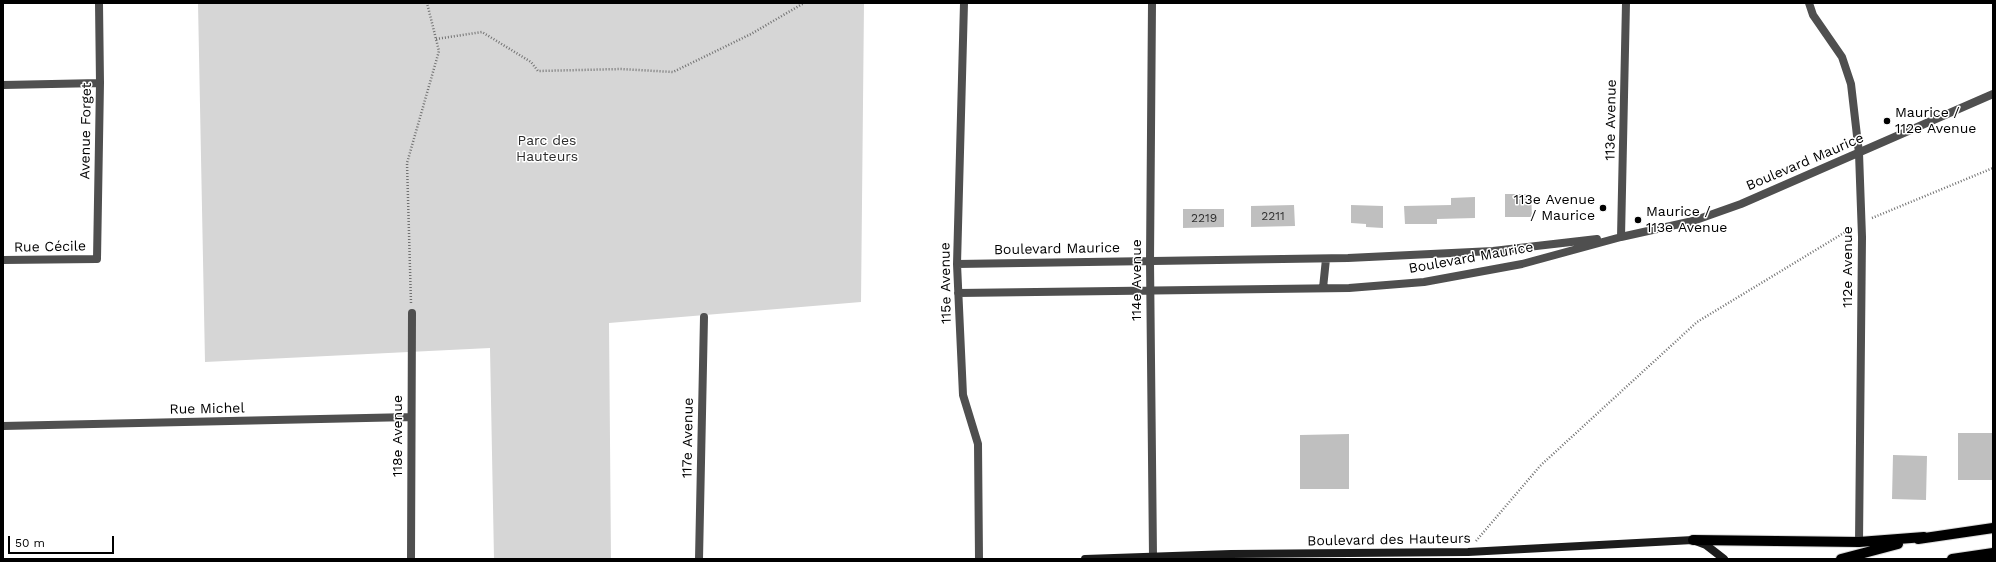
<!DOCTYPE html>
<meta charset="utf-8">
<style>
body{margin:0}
#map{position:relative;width:1996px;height:562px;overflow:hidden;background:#fff;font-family:"Work Sans",sans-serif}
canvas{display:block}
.frame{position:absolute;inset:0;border:4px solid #000;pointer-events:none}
.scale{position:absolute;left:8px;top:536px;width:106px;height:18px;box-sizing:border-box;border:2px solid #000;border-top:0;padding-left:5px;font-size:12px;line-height:14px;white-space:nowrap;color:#000;-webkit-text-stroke:3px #fff;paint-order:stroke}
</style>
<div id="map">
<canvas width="1996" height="562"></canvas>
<div class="frame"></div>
<div class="scale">50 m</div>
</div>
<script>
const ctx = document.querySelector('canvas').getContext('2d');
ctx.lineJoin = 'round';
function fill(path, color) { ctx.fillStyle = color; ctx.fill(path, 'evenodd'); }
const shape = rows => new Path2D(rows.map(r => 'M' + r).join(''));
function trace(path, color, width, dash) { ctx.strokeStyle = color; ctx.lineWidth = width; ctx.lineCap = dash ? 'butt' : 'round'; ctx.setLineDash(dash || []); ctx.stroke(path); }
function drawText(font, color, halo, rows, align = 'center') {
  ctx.font = font + ' "Work Sans",sans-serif'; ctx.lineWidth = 3; ctx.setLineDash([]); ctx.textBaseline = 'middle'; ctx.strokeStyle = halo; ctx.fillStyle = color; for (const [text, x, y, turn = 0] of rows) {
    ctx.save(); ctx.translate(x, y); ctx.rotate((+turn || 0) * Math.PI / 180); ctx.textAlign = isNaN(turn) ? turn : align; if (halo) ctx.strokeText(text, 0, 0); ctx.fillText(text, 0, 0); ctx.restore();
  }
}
fill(shape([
 [198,3,864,3,861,302,609,323,611,559,494,559,490,348,205,362]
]), '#d6d6d6');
fill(shape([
 [1505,194,1531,194,1532,217,1505,217],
 [1475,197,1475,218,1437,219,1437,224,1405,224,1404,206,1451,205,1451,198],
 [1294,205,1295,226,1251,227,1251,206],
 [1351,205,1383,206,1383,228,1366,227,1366,224,1351,223],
 [1183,209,1224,209,1224,227,1183,228],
 [1958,433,1993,433,1993,480,1958,480],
 [1349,434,1349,489,1300,489,1300,435],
 [1893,455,1927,456,1926,500,1892,499]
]), '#bfbfbf');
const primary = shape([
 [1918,539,1993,528],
 [1693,540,1859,542,1924,537],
 [1841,559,1898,544],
 [1952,559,1993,553]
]);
trace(primary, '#dbdbdb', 12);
trace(shape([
 [436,39,482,32,531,62,538,71,621,69,673,72,751,34,804,3],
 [1872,218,1993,168],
 [411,303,407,163,439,51,427,3],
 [1476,541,1540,466,1697,322,1852,228]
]), '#717171', 2.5, [1, 2]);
trace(shape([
 [964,3,957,264,963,395,978,444,979,559],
 [1152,3,1150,261,1153,557],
 [1809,3,1813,15,1842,57,1851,84,1859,153,1862,237,1859,542],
 [3,85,100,83],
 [1621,237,1626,3],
 [3,260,97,259,100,83,99,3],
 [957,264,1348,258,1493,251,1597,239],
 [1323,288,1326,259],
 [958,293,1349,288,1424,282,1522,264,1621,237,1693,221,1741,204,1993,94],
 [3,426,411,417],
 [411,559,412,313],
 [699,559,704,317]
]), '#4f4f4f', 8);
trace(shape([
 [1085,559,1231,554,1468,552,1693,540,1706,545,1724,559]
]), '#1c1c1c', 8);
trace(primary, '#000', 10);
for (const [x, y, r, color] of [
 [1887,121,4,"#000"],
 [1603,208,4,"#000"],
 [1638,220,4,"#000"]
]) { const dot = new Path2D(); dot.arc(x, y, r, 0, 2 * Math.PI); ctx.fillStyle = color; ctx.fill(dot); trace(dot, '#fff', 1.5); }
drawText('12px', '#303030', null, [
 ["2211",1273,216],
 ["2219",1204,218]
]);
drawText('14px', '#000', '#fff', [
 ["Maurice /",1895,113],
 ["112e Avenue",1895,129],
 ["113e Avenue",1595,200,"right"],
 ["/ Maurice",1595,216,"right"],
 ["Maurice /",1646,212],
 ["113e Avenue",1646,228]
], 'left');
drawText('14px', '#000', '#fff', [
 ["113e Avenue",1611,120,-89],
 ["Avenue Forget",86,131,-89],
 ["Boulevard Maurice",1805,162,-23],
 ["Rue Cécile",50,247,-1],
 ["Boulevard Maurice",1057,249,-1],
 ["Boulevard Maurice",1471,258,-10],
 ["112e Avenue",1848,267,-90],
 ["114e Avenue",1137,280,-90],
 ["115e Avenue",946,283,-91],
 ["Rue Michel",207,409,-1],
 ["118e Avenue",398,436,-90],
 ["117e Avenue",688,438,-89],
 ["Boulevard des Hauteurs",1389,540,-1]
]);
drawText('14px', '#2d2d2d', '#fff', [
 ["Parc des",547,141],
 ["Hauteurs",547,157]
]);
</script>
